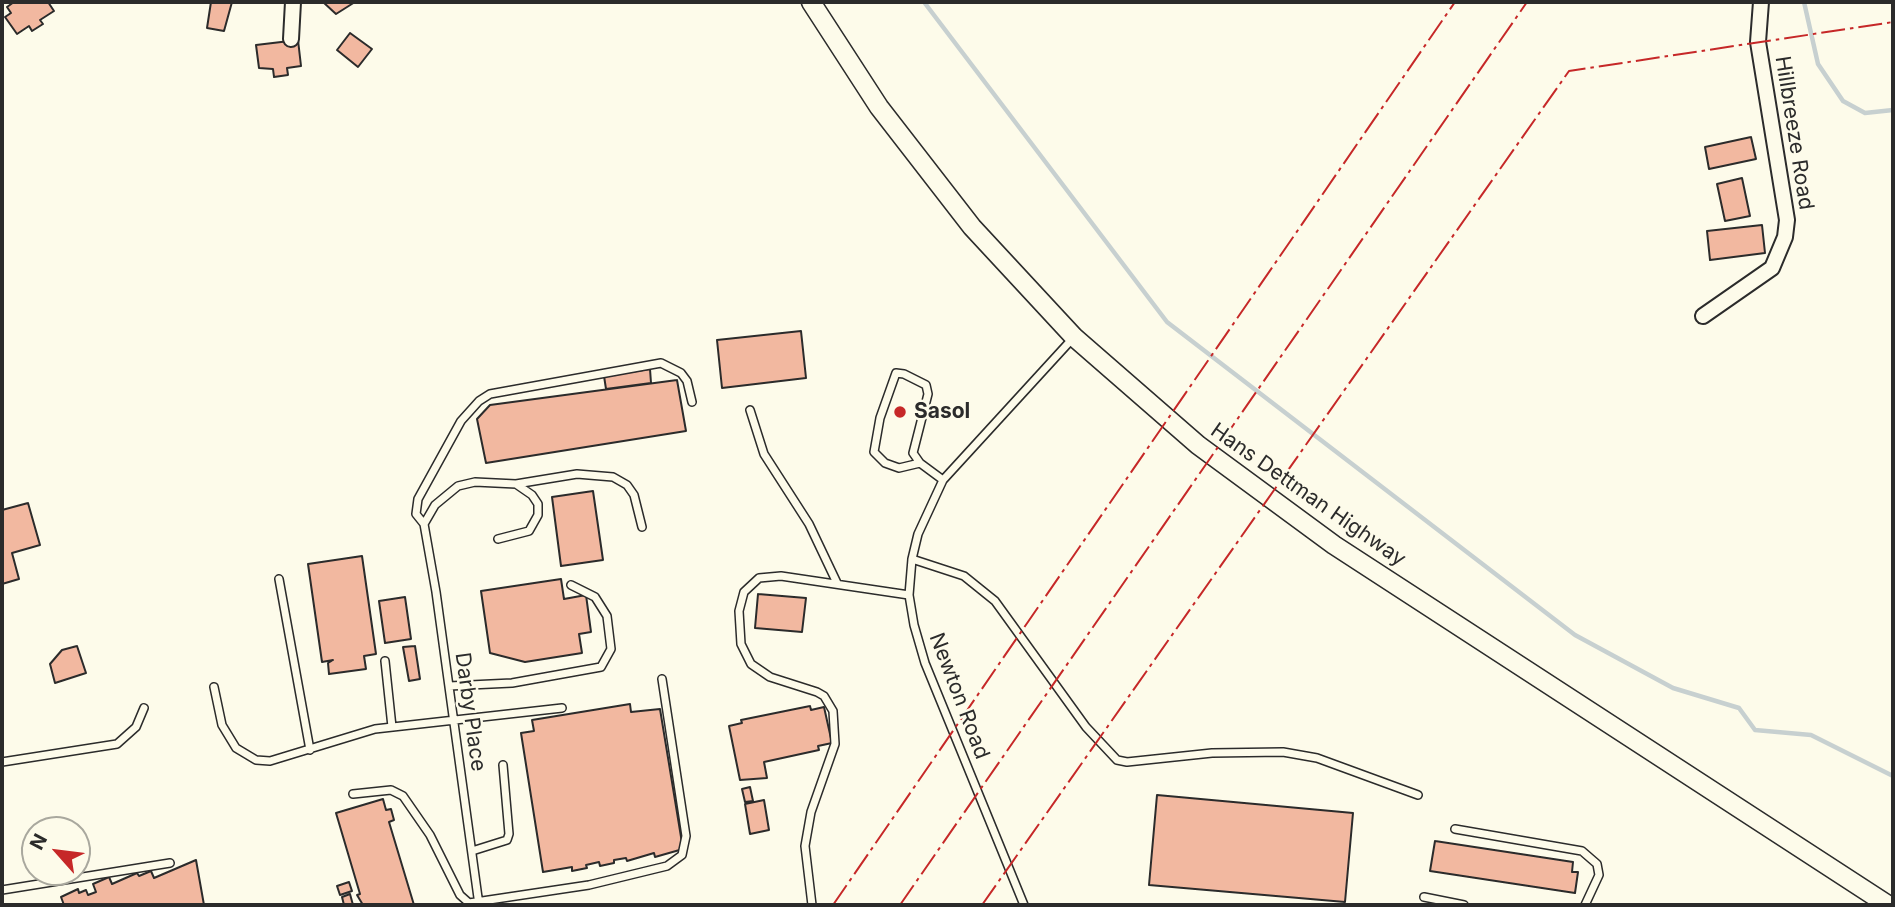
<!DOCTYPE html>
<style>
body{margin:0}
#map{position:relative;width:1895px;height:907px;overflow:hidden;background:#fdfbea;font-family:Inter,sans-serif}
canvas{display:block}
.frame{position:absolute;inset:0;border:4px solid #2b2b2b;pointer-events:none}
.north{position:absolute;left:21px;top:816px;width:70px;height:70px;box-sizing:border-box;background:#fdfbea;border:2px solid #a9a89e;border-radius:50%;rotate:298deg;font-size:19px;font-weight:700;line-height:28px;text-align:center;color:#2b2b2b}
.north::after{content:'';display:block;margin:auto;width:24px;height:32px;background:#c62828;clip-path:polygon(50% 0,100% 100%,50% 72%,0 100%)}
</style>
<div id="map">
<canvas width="1895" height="907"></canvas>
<div class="frame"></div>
<div class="north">N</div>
</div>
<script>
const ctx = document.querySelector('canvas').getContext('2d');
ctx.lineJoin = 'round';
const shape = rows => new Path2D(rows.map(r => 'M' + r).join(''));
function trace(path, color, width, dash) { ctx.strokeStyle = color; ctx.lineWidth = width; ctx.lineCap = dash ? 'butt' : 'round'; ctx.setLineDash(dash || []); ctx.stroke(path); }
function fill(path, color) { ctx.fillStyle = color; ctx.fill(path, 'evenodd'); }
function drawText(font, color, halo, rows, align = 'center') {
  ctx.font = font + ' Inter,sans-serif'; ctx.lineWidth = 5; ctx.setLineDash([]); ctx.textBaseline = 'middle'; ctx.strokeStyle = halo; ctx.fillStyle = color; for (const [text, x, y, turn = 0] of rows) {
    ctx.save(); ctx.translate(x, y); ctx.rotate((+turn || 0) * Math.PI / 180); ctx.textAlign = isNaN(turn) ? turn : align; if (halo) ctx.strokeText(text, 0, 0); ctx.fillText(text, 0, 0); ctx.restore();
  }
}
trace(shape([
 [924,2,1167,322,1575,635,1673,688,1739,708,1755,730,1811,735,1893,776],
 [1804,2,1818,64,1843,101,1865,113,1893,110]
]), '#c7d0d0', 4.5);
const building = shape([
 [14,2,48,2,54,11,40,20,43,24,32,31,29,26,17,34,5,17,11,13,7,7,14,2],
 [211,2,232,2,224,31,207,28,211,2],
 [323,2,355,2,336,14,323,2],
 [350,33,372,49,358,67,337,50,350,33],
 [298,40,301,66,287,68,288,75,274,77,273,69,259,68,256,45,298,40],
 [1751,137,1756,159,1709,169,1705,147,1751,137],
 [1742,178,1750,216,1725,221,1717,184,1742,178],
 [1762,225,1765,253,1710,260,1707,231,1762,225],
 [801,331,806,378,722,388,717,340,801,331],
 [650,369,651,383,606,389,604,376,650,369],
 [677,380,686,431,486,463,477,419,490,405,677,380],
 [593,491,603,560,561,566,552,497,593,491],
 [28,503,40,545,12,553,19,579,2,584,2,510,28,503],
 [362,556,376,654,364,656,366,669,329,674,328,663,333,660,322,662,308,564,362,556],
 [561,579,564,599,586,595,591,632,579,634,582,653,525,662,490,653,481,591,561,579],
 [758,594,806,598,802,632,755,628,758,594],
 [405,597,411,639,385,643,379,601,405,597],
 [77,646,86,673,55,683,50,664,62,650,77,646],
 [415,646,420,679,409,681,403,647,415,646],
 [630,704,631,712,660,709,683,849,655,857,654,853,627,861,626,858,614,860,614,863,600,866,599,862,586,865,587,868,572,871,572,867,543,872,521,733,534,731,532,720,630,704],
 [810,706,811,710,824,707,832,743,818,746,819,750,764,762,767,778,740,780,729,726,742,723,741,720,810,706],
 [750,787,753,801,745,802,742,789,750,787],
 [1157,795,1353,813,1345,902,1149,885,1157,795],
 [383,799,386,810,391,809,394,820,389,822,414,905,363,905,357,895,360,894,336,813,383,799],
 [764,800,769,830,750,834,745,804,764,800],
 [1435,841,1573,862,1572,872,1578,872,1575,893,1430,871,1435,841],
 [196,860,204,905,64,905,61,897,78,889,79,893,86,890,88,895,96,892,93,884,109,877,112,884,137,873,139,876,151,871,154,878,196,860],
 [349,882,352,891,340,895,337,886,349,882],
 [350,894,353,905,344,905,342,897,350,894]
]);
fill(building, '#f2b8a0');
trace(building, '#2b2b2b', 2);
const service = shape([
 [750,410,764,454,809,524,837,583],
 [920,463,899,468,885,463,874,452,880,418,896,373,904,374,926,385,928,394,913,453,920,463,943,480],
 [516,484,577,474,613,477,627,485,634,495,642,527],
 [424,524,435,505,458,486,475,482,516,484,532,495,538,504,538,515,529,531,498,539],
 [912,559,964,576,995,601,1086,727,1117,760,1127,762,1212,753,1283,752,1317,758,1418,795],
 [279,579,310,750],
 [385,661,392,727],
 [449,686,512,683,601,667,611,649,607,616,595,597,571,585],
 [214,687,222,725,236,748,256,760,270,761,375,729,562,708],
 [2,762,117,744,136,727,144,708],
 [353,794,391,790,403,796,430,835,460,895,469,903,589,885,667,866,682,855,686,836,662,679],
 [1455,829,1582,851,1597,864,1599,875,1585,905],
 [472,851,507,840,509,834,503,765],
 [2,890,170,863],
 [1424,897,1464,905],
 [479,905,436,592,424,524,416,514,418,499,461,421,479,401,490,394,661,363,681,373,687,381,692,402],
 [812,905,805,846,811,812,835,744,833,711,824,696,817,692,770,677,751,664,741,644,739,611,744,592,759,578,781,576,909,595],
 [1024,905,925,663,914,625,909,595,912,559,918,534,943,480,1074,337]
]);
const minor = shape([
 [291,39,293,2],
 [1703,316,1772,268,1785,237,1787,220,1758,42,1761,2]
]);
const tertiary = shape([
 [811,2,879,107,972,227,1074,337,1198,445,1334,545,1888,905]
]);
trace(service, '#2b2b2b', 10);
trace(minor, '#2b2b2b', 18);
trace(tertiary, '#2b2b2b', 21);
trace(service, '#fdfbea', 7);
trace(minor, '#fdfbea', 14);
trace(tertiary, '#fdfbea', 18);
trace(shape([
 [833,905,1455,2],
 [900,905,1527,2,1531,2],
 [982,905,1569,71,1893,22]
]), '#c62828', 2, [24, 5, 3.5, 5]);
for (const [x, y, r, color] of [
 [900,412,7,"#c62828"]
]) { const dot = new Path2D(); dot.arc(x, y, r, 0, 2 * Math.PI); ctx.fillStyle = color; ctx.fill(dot); trace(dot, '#fdfbea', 2.5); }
drawText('21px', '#2b2b2b', '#fdfbea', [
 ["Hillbreeze Road",1794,133,81],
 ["Hans Dettman Highway",1308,495,35],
 ["Newton Road",959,696,69],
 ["Darby Place",470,712,82]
]);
drawText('bold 21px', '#2b2b2b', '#fdfbea', [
 ["Sasol",914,412]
], 'left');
</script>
